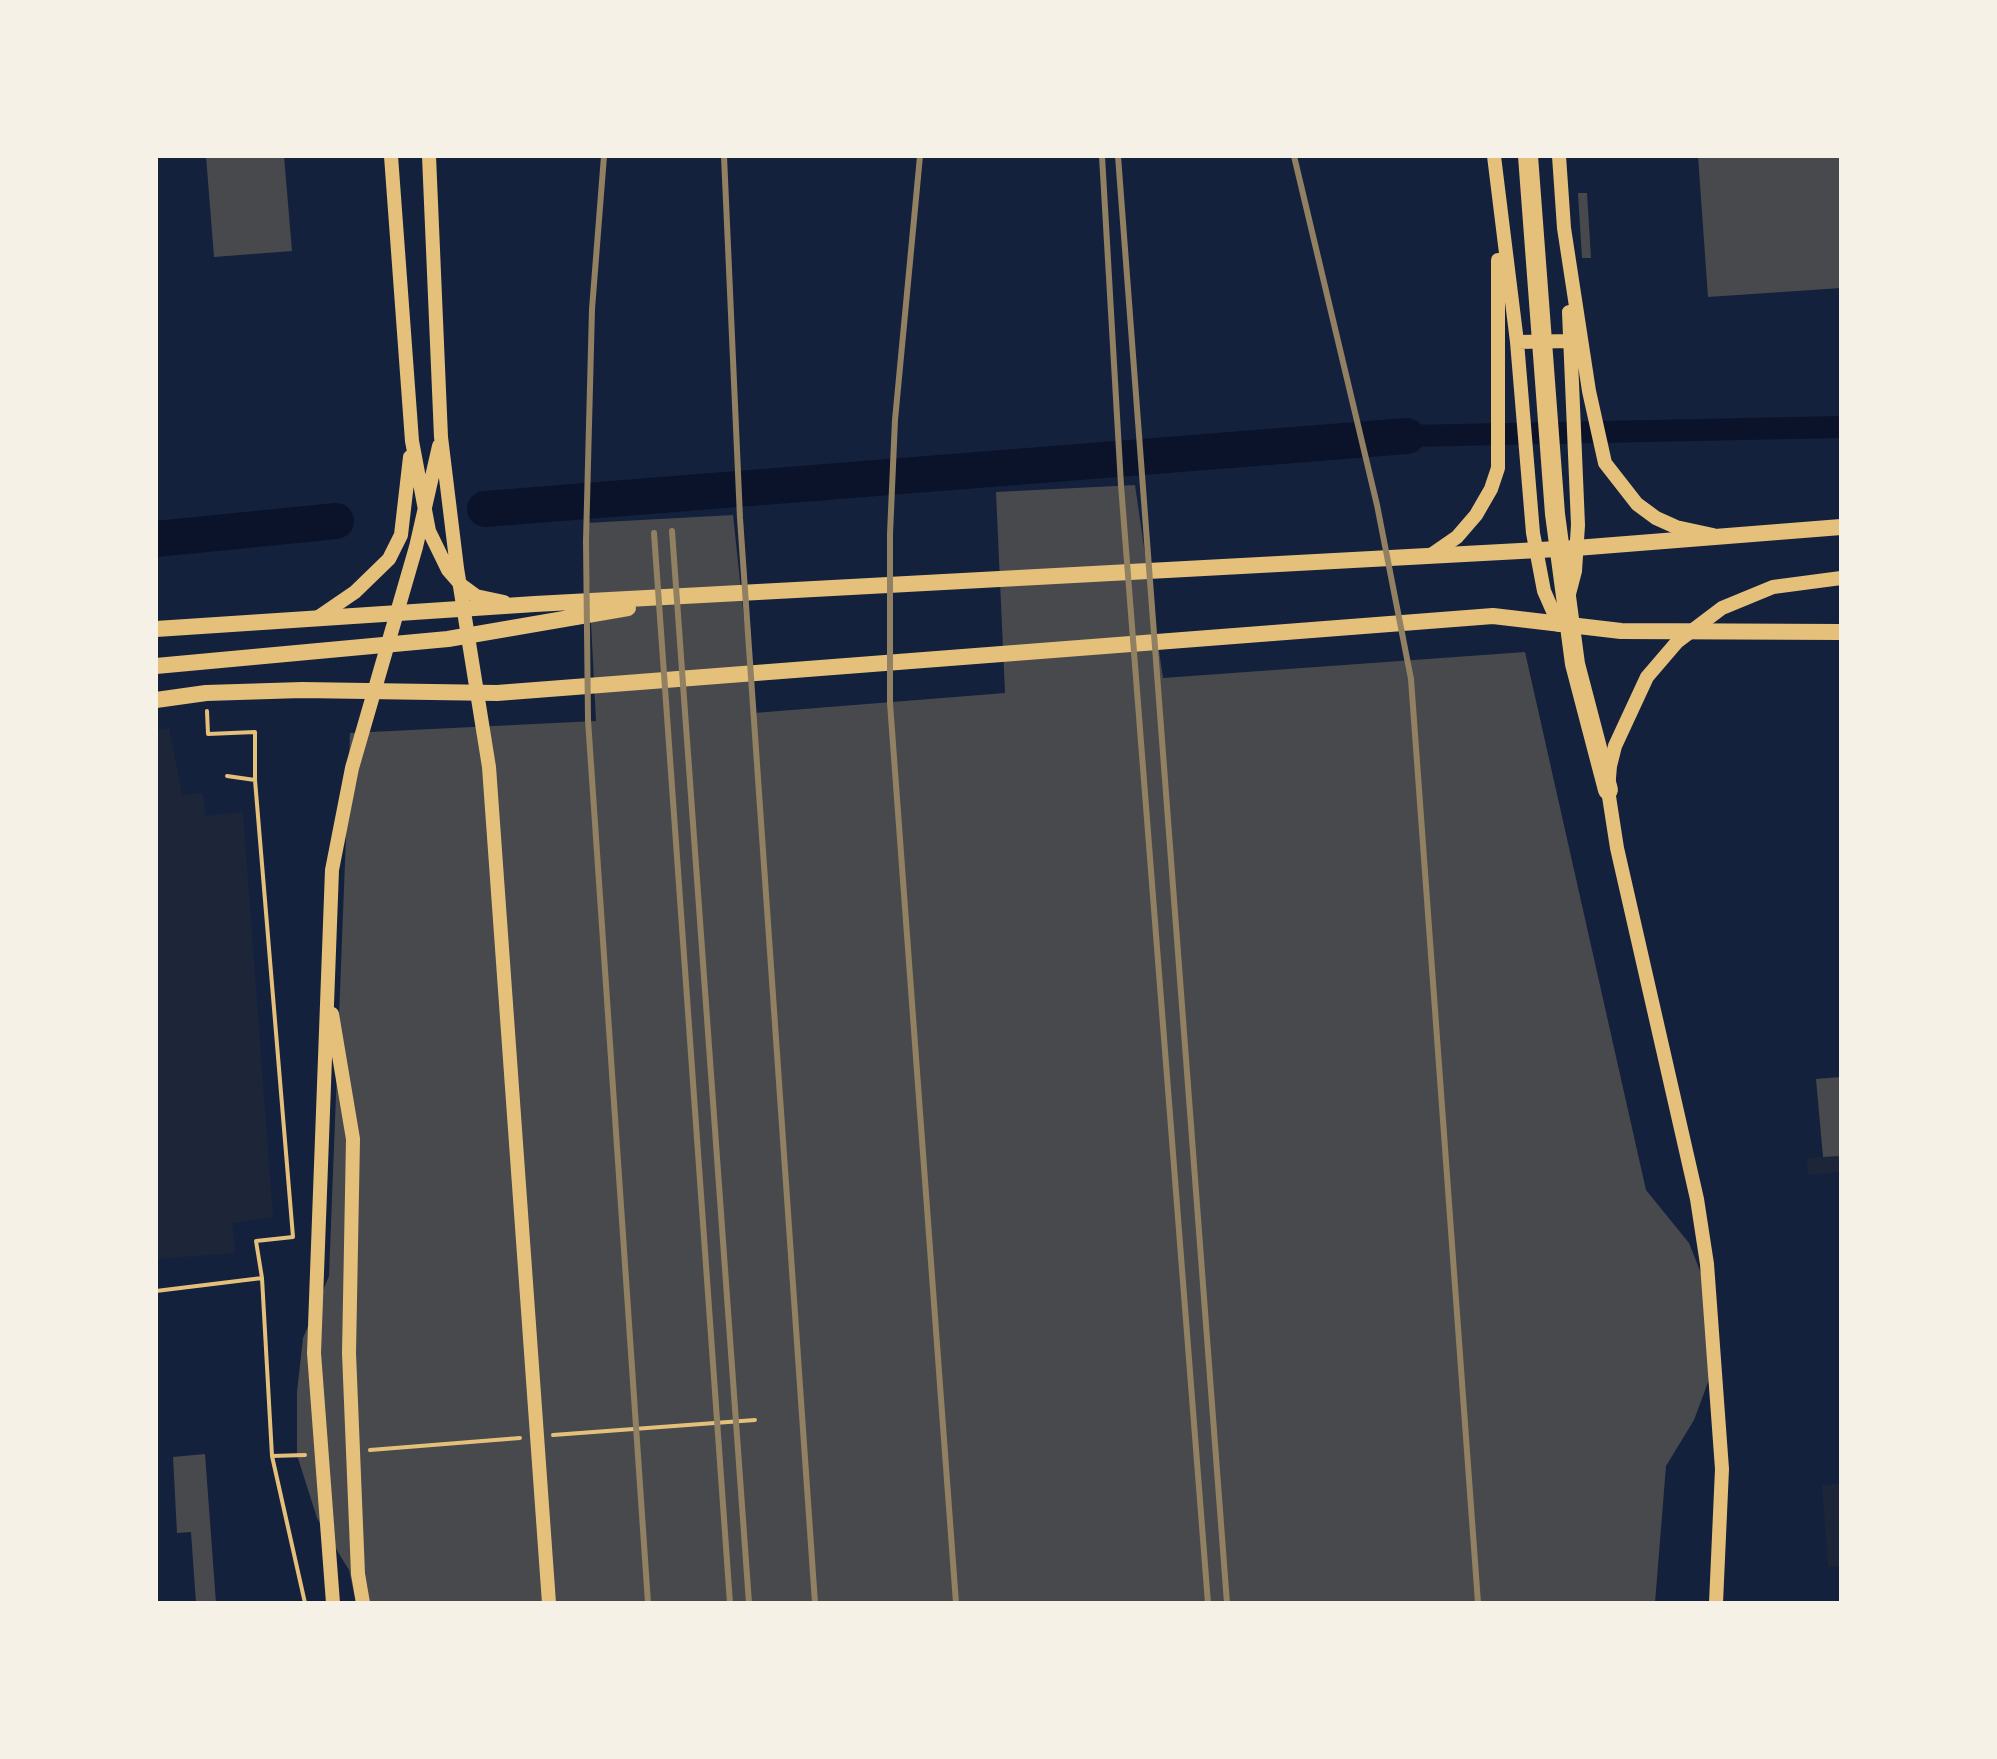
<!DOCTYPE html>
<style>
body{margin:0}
#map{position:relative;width:1997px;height:1759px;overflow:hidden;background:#14213d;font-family:"Fira Sans",sans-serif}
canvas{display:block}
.frame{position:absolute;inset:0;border:158px solid #f6f1e7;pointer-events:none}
</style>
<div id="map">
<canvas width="1997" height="1759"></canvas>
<div class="frame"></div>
</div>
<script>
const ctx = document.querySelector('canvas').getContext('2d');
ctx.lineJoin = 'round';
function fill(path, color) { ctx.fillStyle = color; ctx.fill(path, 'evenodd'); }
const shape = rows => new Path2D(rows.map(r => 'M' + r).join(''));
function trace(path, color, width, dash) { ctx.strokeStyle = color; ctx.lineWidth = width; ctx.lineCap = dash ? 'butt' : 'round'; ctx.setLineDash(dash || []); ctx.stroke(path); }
fill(shape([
 [169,728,182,795,203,793,206,816,243,812,273,1217,232,1223,235,1253,156,1259,156,730],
 [1841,1156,1841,1172,1808,1175,1807,1158],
 [1841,1484,1841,1566,1828,1567,1822,1485]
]), '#1d2539');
trace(shape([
 [1407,436,1841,427]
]), '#0b132b', 22);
trace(shape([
 [485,509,1407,436],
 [156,539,336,521]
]), '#0b132b', 36);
fill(shape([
 [206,156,284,156,292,251,214,257],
 [1698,156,1841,156,1841,288,1708,297],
 [1578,193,1587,193,1591,258,1582,258],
 [1135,485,1163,678,1525,652,1646,1190,1689,1243,1715,1309,1714,1366,1694,1420,1666,1466,1655,1603,356,1603,349,1570,317,1518,297,1455,297,1392,303,1338,329,1276,350,733,596,721,586,523,733,515,754,713,1005,693,996,492],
 [1841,1077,1841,1156,1823,1157,1816,1079],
 [205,1454,216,1603,196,1603,191,1532,177,1533,173,1457]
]), '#48494c');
trace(shape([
 [207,711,208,734,255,732,255,780,293,1237,256,1241,262,1278],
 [227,776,255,780],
 [156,1291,262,1278,272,1456,305,1455],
 [553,1435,755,1420],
 [370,1450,520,1438],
 [272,1456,305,1603]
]), '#e5c07b', 4);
trace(shape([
 [391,156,412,441,429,531,448,570,461,585,476,596,504,602],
 [429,156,441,437,457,568,489,767,549,1603],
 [1494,156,1517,342,1533,533,1544,591,1559,625],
 [1559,156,1564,228,1589,391,1605,463,1637,504,1656,518,1676,527,1713,535],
 [1569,312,1578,525,1575,571,1569,594],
 [1517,342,1570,341],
 [1431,555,1457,537,1476,515,1491,489,1498,468,1498,260],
 [317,618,355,592,389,559,401,535,410,457],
 [332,1014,353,1139,349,1353,358,1574,363,1603],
 [333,1603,314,1353,332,870,352,768,416,547,439,446],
 [1716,1603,1722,1469,1707,1264,1697,1199,1617,848,1608,790,1610,766,1615,746,1647,677,1677,642,1722,608,1773,587,1841,578]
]), '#e5c07b', 14);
trace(shape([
 [156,629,535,604,1576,548,1841,527],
 [156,666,448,639,628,608],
 [156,700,206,693,302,690,497,693,1493,616,1621,631,1841,632]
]), '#e5c07b', 16);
trace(shape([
 [1528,156,1555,514,1575,664,1608,790]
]), '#e5c07b', 20);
trace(shape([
 [604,156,592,309,586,541,588,720,648,1603],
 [724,156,740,518,815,1603],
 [920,156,895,420,890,534,890,703,956,1603],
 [1102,156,1121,485,1208,1603],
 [1118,156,1227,1603],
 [1294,156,1377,505,1411,679,1478,1603],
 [672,531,749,1603],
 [654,533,730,1603]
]), '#918062', 6);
</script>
